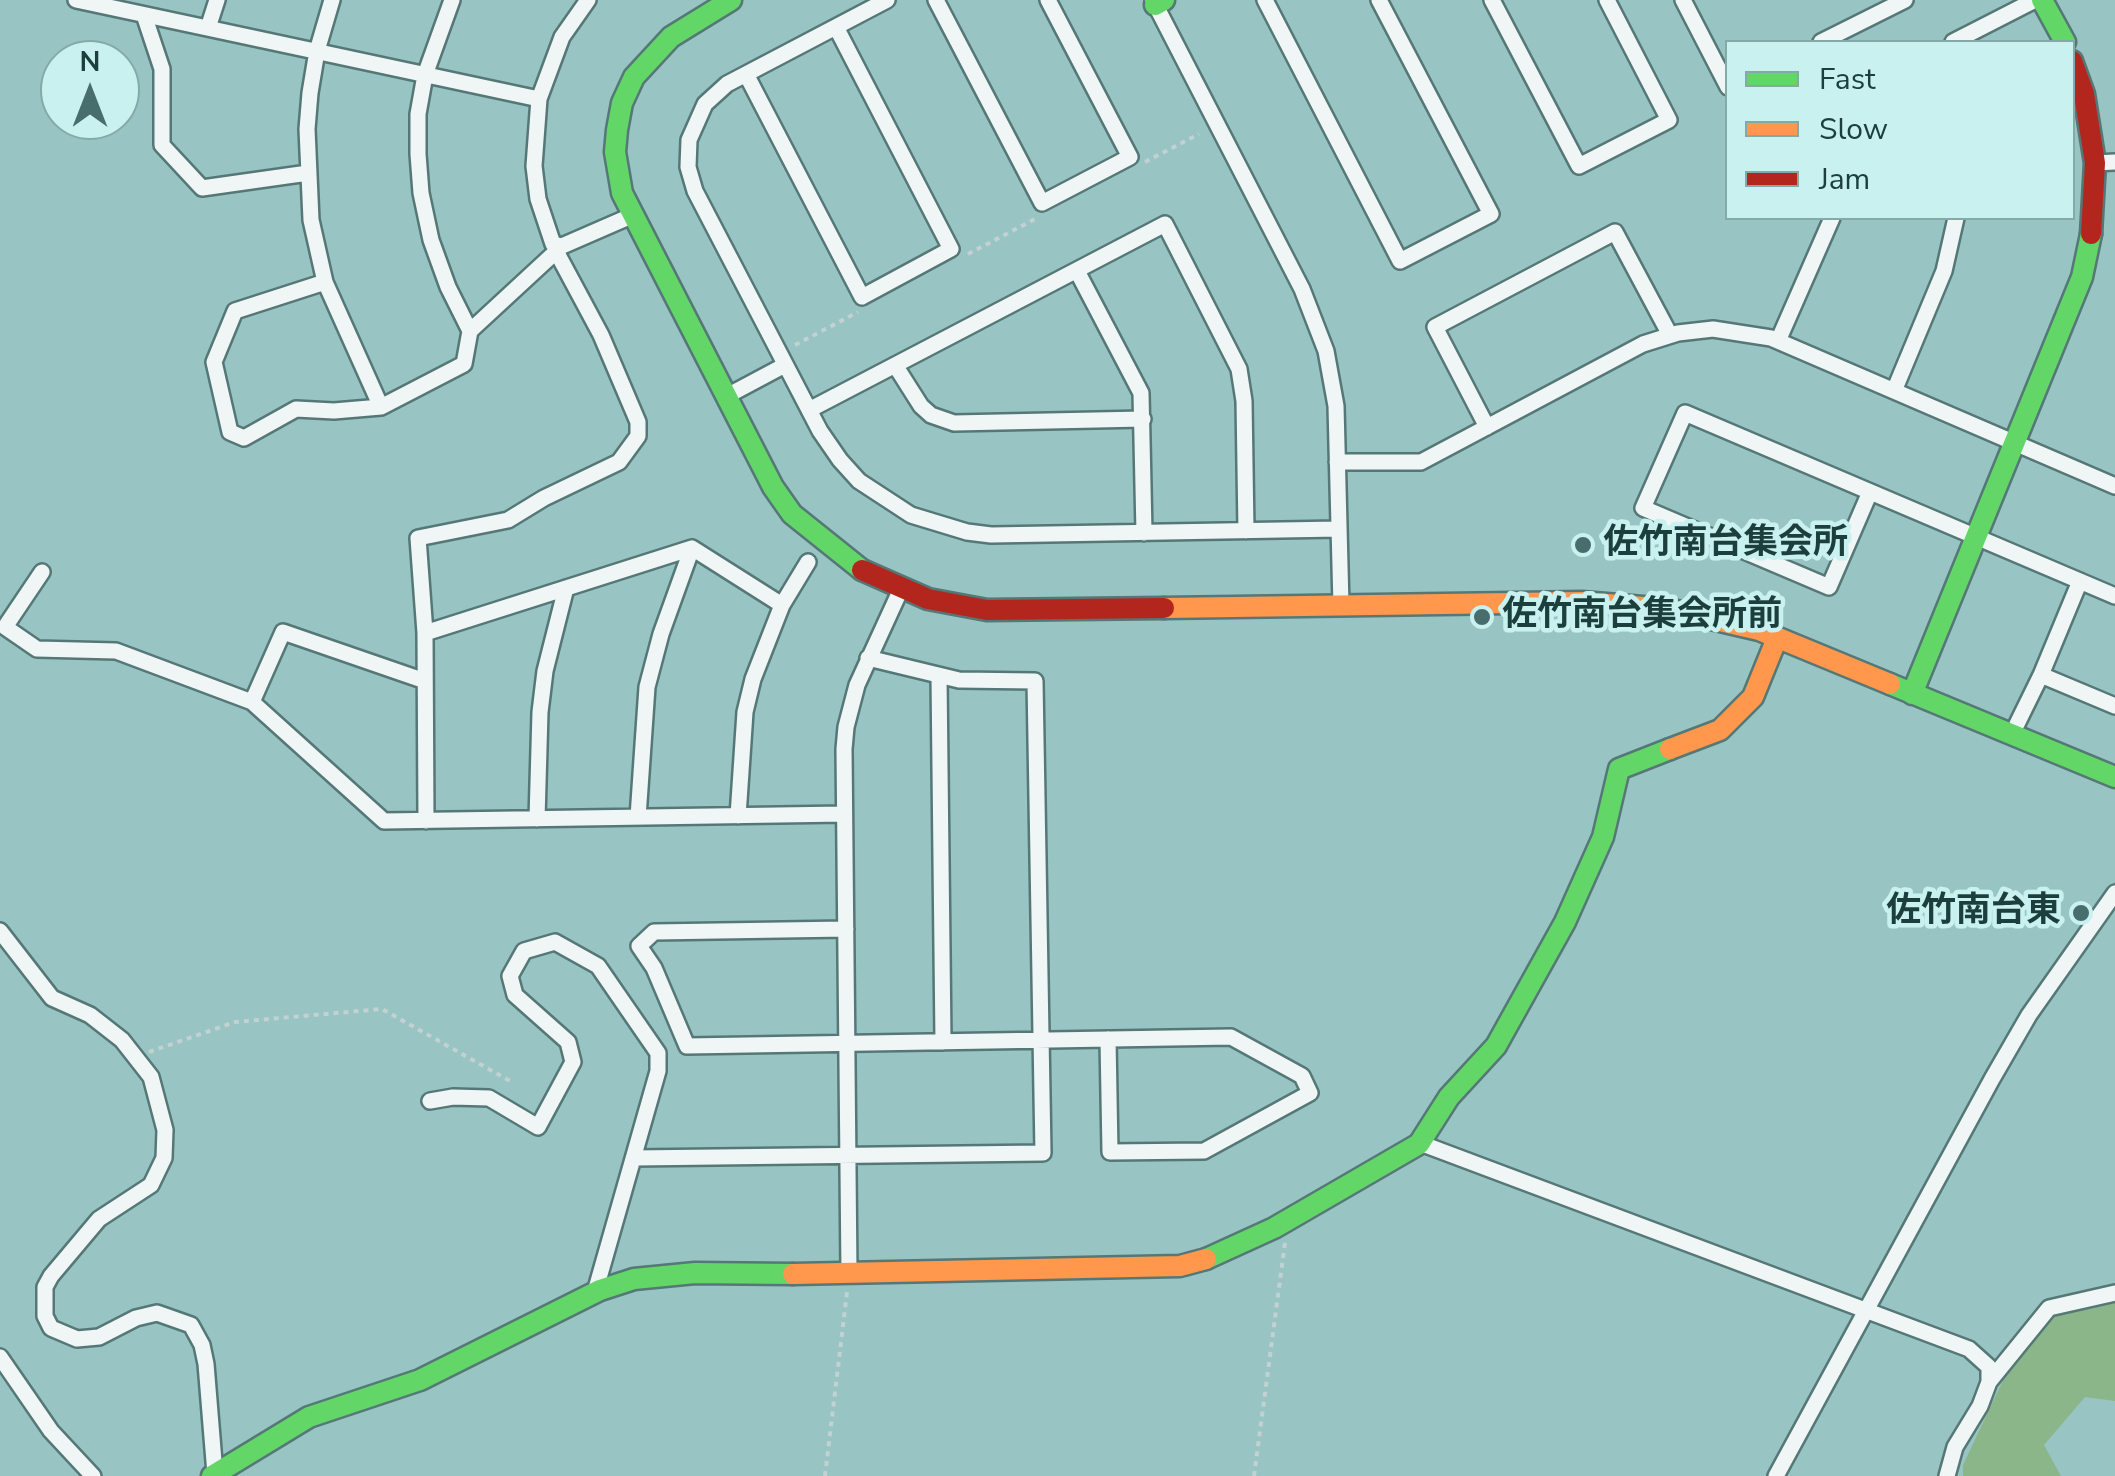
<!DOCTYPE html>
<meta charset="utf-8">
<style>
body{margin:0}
#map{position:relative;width:2115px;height:1476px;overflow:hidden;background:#98c5c3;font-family:"Nunito Sans",sans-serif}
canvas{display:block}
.legend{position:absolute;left:1725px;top:40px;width:350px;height:180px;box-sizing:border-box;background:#c9f1ef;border:2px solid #84aaa8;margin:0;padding:12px 18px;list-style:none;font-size:30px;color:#1c3f3e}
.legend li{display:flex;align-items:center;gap:20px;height:50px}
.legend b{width:50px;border:2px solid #84aaa8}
.north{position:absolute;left:40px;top:40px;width:100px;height:100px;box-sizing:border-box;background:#c9f1ef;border:2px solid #84aaa8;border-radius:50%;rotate:0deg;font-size:28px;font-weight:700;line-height:40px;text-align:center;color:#1c3f3e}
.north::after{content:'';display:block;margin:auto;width:35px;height:45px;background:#476e6d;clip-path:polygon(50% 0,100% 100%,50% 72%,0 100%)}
</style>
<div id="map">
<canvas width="2115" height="1476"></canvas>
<ul class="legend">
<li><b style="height:12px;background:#63d668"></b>Fast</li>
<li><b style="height:12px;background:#ff974d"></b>Slow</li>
<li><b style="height:12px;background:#b3261e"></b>Jam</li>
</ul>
<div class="north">N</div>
</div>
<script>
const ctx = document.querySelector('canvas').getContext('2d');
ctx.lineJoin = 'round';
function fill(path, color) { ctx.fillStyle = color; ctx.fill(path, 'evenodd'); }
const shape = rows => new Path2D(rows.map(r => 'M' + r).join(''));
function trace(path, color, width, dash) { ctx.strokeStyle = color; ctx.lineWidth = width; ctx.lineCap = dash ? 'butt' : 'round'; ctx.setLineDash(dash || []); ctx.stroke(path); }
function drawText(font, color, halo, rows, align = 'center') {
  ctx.font = font + ' "Nunito Sans","Noto Sans JP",sans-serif'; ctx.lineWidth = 9; ctx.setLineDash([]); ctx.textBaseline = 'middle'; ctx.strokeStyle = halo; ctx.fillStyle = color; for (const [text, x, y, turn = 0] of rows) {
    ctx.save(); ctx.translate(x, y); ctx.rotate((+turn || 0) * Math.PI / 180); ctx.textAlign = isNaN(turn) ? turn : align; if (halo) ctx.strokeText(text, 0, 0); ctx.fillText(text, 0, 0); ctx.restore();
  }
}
fill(shape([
 [2096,1300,2115,1301,2115,1401,2085,1397,2044,1445,2061,1476,1963,1476,1963,1465,2005,1376,2047,1319]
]), '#8bb689');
const street = shape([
 [76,0,539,99],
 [332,0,317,51,310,93,307,129,311,220,325,282,381,407],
 [588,0,562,37,539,99,534,166,538,199,553,244,562,246,631,216],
 [887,0,727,84,705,104,689,140,688,167,695,191,820,431,840,460,859,481,911,515,967,532,991,535,1339,529],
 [936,0,1042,203,1130,157,1048,0],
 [1153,0,1302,289,1326,351,1336,406,1341,606],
 [1265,0,1400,261,1491,214,1379,0],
 [1492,0,1579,166,1669,120,1607,0],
 [1683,0,1728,87],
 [144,15,162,69,162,145,202,188,308,173],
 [208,28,217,0],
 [1821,42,1905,0],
 [1953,42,2035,0],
 [746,74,862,297,951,249,836,27],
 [2095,163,2115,162],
 [1077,271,1141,393,1144,533],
 [325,282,235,311,214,362,230,432,244,438,296,409,334,411,381,407,464,364,470,331,448,287,431,240,421,193,418,154,418,114,425,75,452,0],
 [470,331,562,246],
 [1778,341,1832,218],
 [895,365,921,406,931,415,954,423,1143,419],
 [1894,391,1944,271,1956,218],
 [725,397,785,365],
 [809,410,1165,224,1239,369,1244,401,1246,531],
 [1487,427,1435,327,1615,232,1670,335],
 [1337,462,1421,462,1643,344,1678,333,1713,329,1771,338,2115,486],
 [1870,492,1829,587,1643,508,1685,413,2115,596],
 [42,572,5,627,37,649,116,651,252,702,384,821,844,814],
 [2080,581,2041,675,2115,706],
 [425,633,692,548,782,605],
 [939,676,943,1042],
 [252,702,283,632,425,681],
 [2017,724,2041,675],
 [738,816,745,712,753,679,782,605,808,562],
 [638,817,647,687,661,634,692,548],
 [537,819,540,712,545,671,566,588],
 [426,821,425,633,418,538,508,520,544,498,619,462,638,436,638,422,601,335,556,251],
 [846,929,654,932,639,946,654,968,687,1046,1231,1037,1302,1076,1310,1093,1204,1151,1110,1152,1108,1039],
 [0,931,52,998,90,1015,122,1040,151,1077,165,1130,164,1158,151,1185,99,1219,51,1276,45,1287,45,1316,51,1328,77,1339,99,1337,136,1318,157,1313,191,1325,202,1345,206,1364,215,1474],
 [430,1101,453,1097,489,1098,538,1127,573,1062,568,1042,515,995,510,976,524,951,555,942,598,966,658,1053,658,1071,595,1292],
 [1420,1143,1969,1349,1989,1367,1989,1382,1980,1406,1955,1447,1947,1476],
 [634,1158,1043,1153,1035,681,959,680,868,658],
 [849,1273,844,749,846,727,857,685,901,589],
 [0,1357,51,1431,93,1476],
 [1989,1382,2049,1308,2115,1293],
 [1776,1476,1992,1079,2029,1015,2115,893]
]);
const fast = shape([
 [731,0,671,37,634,77,622,103,617,130,615,152,622,193,773,487,792,514,862,570],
 [2042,0,2065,42],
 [1155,5,1164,0],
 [1890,684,2115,777],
 [1912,694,2082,277,2091,234],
 [1206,1259,1274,1228,1419,1144,1449,1097,1496,1046,1565,922,1603,837,1619,769,1670,749],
 [212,1476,309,1417,420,1380,600,1290,634,1279,695,1273,793,1274]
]);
const slow = shape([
 [1164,608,1582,602,1668,609,1759,630,1890,684],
 [1670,749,1720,730,1753,697,1777,638],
 [793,1274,1180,1266,1206,1259]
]);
const jam = shape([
 [2072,61,2084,94,2095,163,2091,234],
 [862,570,928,599,987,610,1164,608]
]);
trace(street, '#557877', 20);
trace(fast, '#557877', 25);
trace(slow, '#557877', 25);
trace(jam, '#557877', 25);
trace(shape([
 [1145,162,1199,134],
 [968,254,1035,219],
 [795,345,858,312],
 [149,1052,235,1022,382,1009,510,1081],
 [825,1476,847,1292],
 [1254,1476,1285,1243]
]), '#c2d1d1', 4, [5, 5]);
trace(street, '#f0f6f6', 15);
trace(fast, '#63d668', 20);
trace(slow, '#ff974d', 20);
trace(jam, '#b3261e', 20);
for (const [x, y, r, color] of [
 [1583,545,10,"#476e6d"],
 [1482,617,10,"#476e6d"],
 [2081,913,10,"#476e6d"]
]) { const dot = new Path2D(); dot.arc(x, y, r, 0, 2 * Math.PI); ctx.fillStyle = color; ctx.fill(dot); trace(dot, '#c9f1ef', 4); }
drawText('bold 35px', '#1c3f3e', '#c9f1ef', [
 ["佐竹南台集会所",1603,545],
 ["佐竹南台集会所前",1502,617],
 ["佐竹南台東",2061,913,"right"]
], 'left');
</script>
